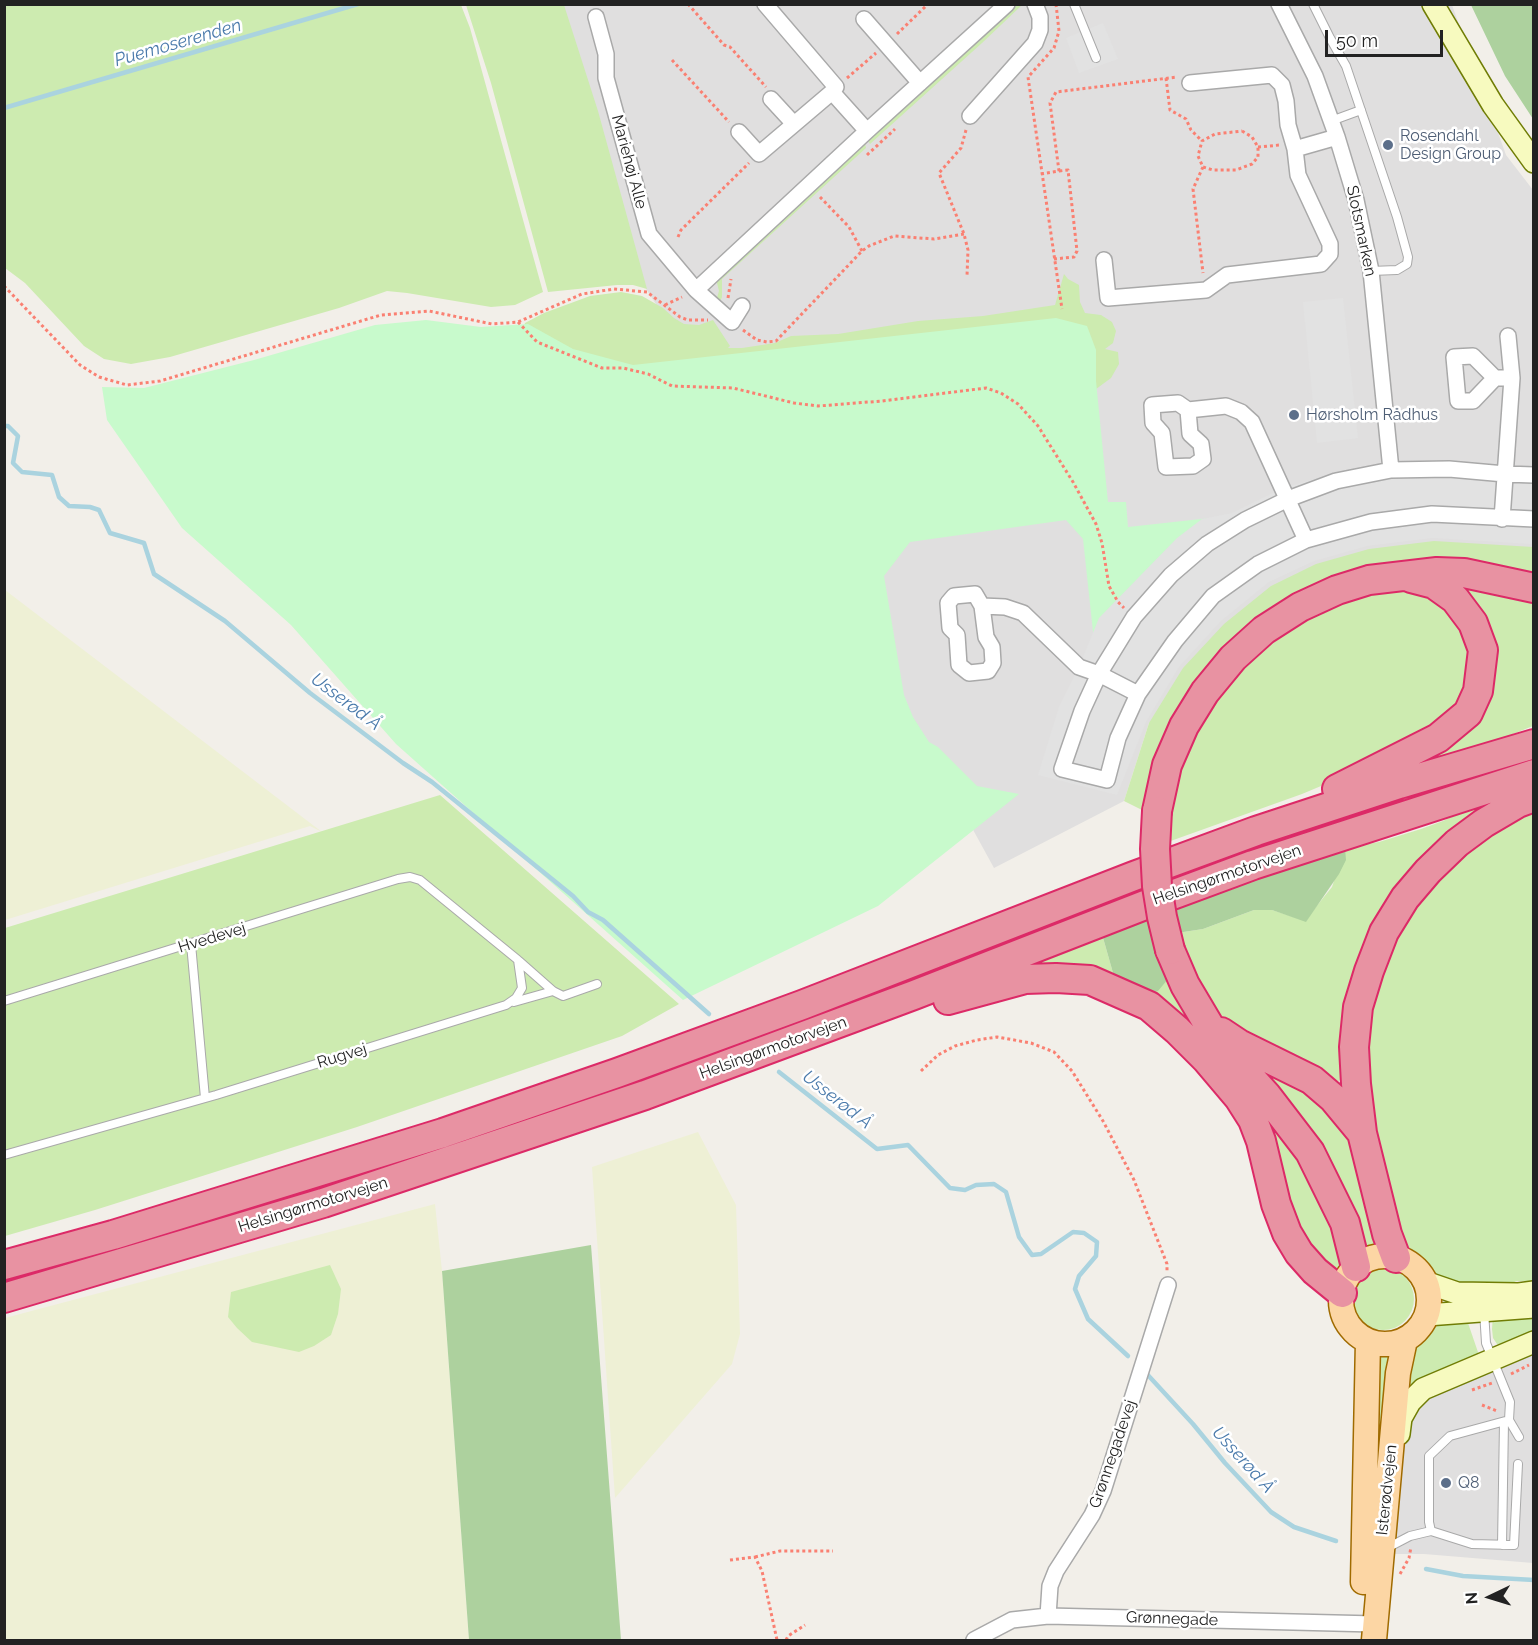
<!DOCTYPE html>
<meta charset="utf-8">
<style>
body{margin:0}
#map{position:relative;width:1538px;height:1645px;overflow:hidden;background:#f2efe9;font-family:Raleway,sans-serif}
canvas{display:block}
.frame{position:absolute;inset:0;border:6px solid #222;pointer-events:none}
.north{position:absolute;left:1460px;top:1567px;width:60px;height:60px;-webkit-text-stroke:4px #fff;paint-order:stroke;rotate:266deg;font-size:16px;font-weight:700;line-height:24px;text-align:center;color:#222}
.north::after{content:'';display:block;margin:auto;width:21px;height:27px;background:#222;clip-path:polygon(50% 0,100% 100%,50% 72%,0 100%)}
.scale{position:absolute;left:1325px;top:30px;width:118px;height:27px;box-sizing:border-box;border:3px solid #222;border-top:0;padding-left:8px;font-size:18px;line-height:21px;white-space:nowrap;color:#222;-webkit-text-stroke:4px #fff;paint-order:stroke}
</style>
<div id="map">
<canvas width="1538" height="1645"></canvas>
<div class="frame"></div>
<div class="north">N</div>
<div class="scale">50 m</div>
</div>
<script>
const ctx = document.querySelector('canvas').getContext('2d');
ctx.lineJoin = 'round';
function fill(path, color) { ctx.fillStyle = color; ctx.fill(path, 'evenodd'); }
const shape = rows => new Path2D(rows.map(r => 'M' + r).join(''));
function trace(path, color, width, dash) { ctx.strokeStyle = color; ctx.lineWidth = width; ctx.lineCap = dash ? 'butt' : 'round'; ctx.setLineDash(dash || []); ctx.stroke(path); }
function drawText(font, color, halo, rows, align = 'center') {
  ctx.font = font + ' Raleway,sans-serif'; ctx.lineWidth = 5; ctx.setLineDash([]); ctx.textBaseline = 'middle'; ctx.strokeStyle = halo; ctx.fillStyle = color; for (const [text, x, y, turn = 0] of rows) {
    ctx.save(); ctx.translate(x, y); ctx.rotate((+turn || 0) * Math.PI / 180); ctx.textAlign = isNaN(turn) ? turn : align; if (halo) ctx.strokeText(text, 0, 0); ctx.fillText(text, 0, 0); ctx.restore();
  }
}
fill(shape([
 [560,4,1452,5,1506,155,1533,190,1533,547,1525,548,1149,723,1124,801,994,868,846,598,639,278],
 [1533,1349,1533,1563,1424,1554,1390,1554,1409,1410,1440,1389]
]), '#e0dfdf');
fill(shape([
 [5,590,322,832,310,826,5,920],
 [698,1132,736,1205,740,1334,732,1364,615,1498,592,1167],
 [435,1204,442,1271,469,1640,5,1640,5,1318]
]), '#eef0d5');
fill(shape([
 [4,5,461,5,470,28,543,292,515,305,491,307,407,293,387,291,339,308,170,357,131,364,104,359,84,346,25,283,5,268],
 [466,5,564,5,598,111,647,289,633,285,617,285,548,292,491,83],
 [1022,5,982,43,870,144,868,141,928,86,1016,6],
 [865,143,866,148,722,279,722,297,719,304,716,301,719,291,716,279],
 [1064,274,1068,279,1079,285,1080,302,1085,313,1101,315,1112,322,1116,331,1113,343,1105,349,1118,352,1119,364,1111,378,1092,392,951,389,606,366,524,326,525,323,544,313,590,296,621,292,642,296,663,308,674,318,684,324,699,325,713,320,730,346,728,348,742,348,775,343,791,336,838,334,918,321,983,316,1055,305],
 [1434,541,1533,547,1533,578,1479,564,1251,627,1144,811,1124,801,1149,723,1183,668,1224,624,1271,586,1316,564,1369,549],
 [1450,584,1533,597,1533,726,1480,747,1377,776,1491,688,1496,664,1495,651],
 [1400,588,1440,599,1468,627,1472,677,1453,714,1352,773,1302,794,1165,843,1180,764,1195,730,1239,665,1294,622,1348,596],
 [1528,788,1425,860,1347,1070,1339,1081,1335,1082,1223,1022,1201,988,1177,933,1203,929,1254,910,1272,910,1306,921,1311,913,1332,887,1345,848,1379,842,1421,829,1443,821,1461,812],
 [440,795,679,1004,622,1036,357,1127,95,1210,5,1236,5,928],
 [1533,811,1533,1283,1531,1281,1516,1281,1510,1285,1459,1283,1441,1278,1431,1273,1423,1258,1401,1243,1366,1085,1367,1026,1394,939,1423,893,1456,862,1487,837],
 [1102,934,1115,980,995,979],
 [1168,979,1269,1108,1340,1226,1342,1262,1336,1269,1332,1279,1301,1242,1274,1159,1143,995],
 [1258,1066,1316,1092,1352,1135,1380,1245,1367,1246,1360,1250],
 [330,1265,341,1289,338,1314,331,1335,314,1346,299,1352,252,1342,237,1328,228,1317,231,1292],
 '1352 1299a31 31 0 1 1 62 0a31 31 0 1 1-62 0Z',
 [1533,1313,1533,1336,1501,1346,1497,1344,1493,1338,1492,1329,1493,1315],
 [1462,1319,1468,1323,1480,1358,1405,1393,1411,1348,1431,1325],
 [1373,1354,1394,1354,1370,1567]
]), '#cdebb0');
fill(shape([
 [1471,5,1533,5,1533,119,1505,76],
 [1345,848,1346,860,1339,874,1306,922,1272,910,1254,910,1203,929,1177,933,1171,905],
 [1146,916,1152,937,1168,979,1158,991,1143,995,1115,980,1102,934],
 [591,1245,621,1640,469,1640,442,1271]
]), '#add19e');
fill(shape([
 [1056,318,1087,326,1096,350,1096,381,1108,502,1126,502,1128,527,1210,518,1094,641,1083,539,1066,520,910,542,884,576,904,695,913,717,929,742,938,747,977,786,1019,794,878,906,683,1000,396,744,291,625,182,528,107,420,102,387,144,388,254,360,375,325,426,320,481,327,528,324,573,349,633,365]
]), '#c8facc');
fill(shape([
 [1103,23,1118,59,1079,73,1066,38],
 [1343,298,1358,438,1317,443,1303,302],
 [1390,463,1533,469,1533,544,1433,538,1367,546,1314,561,1269,582,1221,621,1179,667,1146,722,1117,795,1038,775,1059,707,1079,667,1099,618,1177,538,1202,519,1232,513,1283,488,1329,475]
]), '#e2e2e2');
trace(shape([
 [4,108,358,4],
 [4,426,8,426,18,436,13,463,22,472,52,475,59,497,69,506,90,507,99,510,110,533,144,543,154,574,225,621,310,693,403,763,432,782,573,896,588,912,603,920,709,1014],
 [779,1072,877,1149,908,1145,950,1188,965,1190,976,1185,994,1184,1006,1192,1019,1237,1032,1255,1041,1254,1073,1232,1084,1233,1097,1242,1096,1256,1079,1276,1075,1289,1088,1319,1128,1356],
 [1146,1373,1193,1424,1225,1463,1271,1512,1294,1527,1336,1541],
 [1426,1569,1463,1576,1534,1580]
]), '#aad3df', 4.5);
const lane = shape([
 [1074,4,1096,58],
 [1313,4,1330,38,1346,66,1397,217,1408,257,1407,264,1397,270,1371,271],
 [1331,121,1361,110],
 [191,944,205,1098],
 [519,961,553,991,563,996,597,984],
 [4,1001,398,879,410,877,420,880,518,960,522,988,516,998,506,1005,216,1095,4,1155],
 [514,1002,553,991],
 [1484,1311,1486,1343,1510,1402,1509,1420,1519,1437],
 [1431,1531,1472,1544,1514,1545,1518,1464],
 [1502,1545,1504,1422],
 [1387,1548,1410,1536,1431,1531,1429,1522,1429,1456,1450,1436,1509,1420]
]);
const street = shape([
 [765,4,836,87,832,92,867,131],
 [1279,4,1315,76,1337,137,1356,200,1371,271,1391,470],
 [596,17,606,54,606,78,649,234,696,290,867,131,1007,4],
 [864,19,920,83],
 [1190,83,1272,75,1282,85,1286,101,1288,125,1295,149,1337,137],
 [771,99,794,124],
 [970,116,1035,43,1040,30,1040,17,1035,4],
 [739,132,759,154,832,92],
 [1104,260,1108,298,1206,290,1227,275,1321,264,1330,254,1330,244,1298,175,1295,149],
 [696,290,732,322,742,306],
 [1495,378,1473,401,1458,401,1454,357,1473,356,1495,378,1512,378],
 [1188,410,1178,403,1152,405,1153,423,1162,433,1166,467,1193,466,1203,459,1201,444,1190,434,1188,410,1226,406,1241,412,1252,422,1306,540],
 [1534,475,1505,474,1449,469,1391,470,1336,481,1288,499,1245,520,1207,544,1171,575,1134,617,1099,674,1082,711,1062,769,1107,780,1118,738,1138,694,1175,641,1213,596,1258,564,1306,540,1371,522,1432,514,1534,519],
 [1502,519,1512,378,1508,336],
 [982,606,975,594,954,596,948,603,950,628,957,635,959,665,969,673,988,671,993,663,992,647,986,637,982,606,1005,607,1023,613,1079,667,1099,674,1138,694],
 [1048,1616,1050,1586,1056,1571,1092,1515,1103,1491,1168,1285],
 [974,1640,1012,1620,1048,1616,1375,1624]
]);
const secondary = shape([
 [1433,4,1493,105,1534,162],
 [1425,1282,1457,1293,1519,1294,1534,1292],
 [1427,1315,1534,1307],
 [1399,1434,1401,1418,1410,1402,1423,1389,1534,1342]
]);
const primary = shape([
 '1341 1300a44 44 0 1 1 88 0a44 44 0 1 1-88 0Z',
 [1363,1582,1368,1341],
 [1374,1640,1398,1373,1405,1340]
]);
const highway = shape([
 [1337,789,1438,738,1468,713,1478,691,1483,650,1473,623,1455,599,1434,584,1411,578],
 [1157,811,1167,765,1184,726,1205,692,1233,658,1264,630,1300,607,1337,590,1369,580,1437,572,1464,573,1534,588],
 [1170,950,1185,985,1220,1044,1267,1096,1310,1152,1345,1223,1356,1267],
 [948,1000,1025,979,1056,978,1090,980,1149,1006,1177,1030,1206,1059,1239,1098,1253,1120,1261,1141,1276,1204,1287,1233,1299,1253,1315,1271,1342,1293],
 [1221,1032,1239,1044,1312,1080,1333,1098,1362,1133],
 [1396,1258,1387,1234,1362,1133,1356,1084,1354,1047,1358,1007,1369,971,1384,932,1405,898,1428,871,1457,843,1484,823,1518,803,1534,797],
 [4,1265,113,1235,443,1133,617,1073,802,1005,1134,876,1256,831,1399,784,1534,744],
 [4,1298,323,1203,645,1095,914,995,1145,905,1253,865,1534,774]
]);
trace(lane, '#a9a9a9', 10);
trace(street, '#a9a9a9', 18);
trace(secondary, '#707d05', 24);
trace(primary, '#a06b00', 27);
trace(highway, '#dc2a67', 32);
trace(shape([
 [688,4,724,45,730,47,766,87],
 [1056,4,1059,31,1054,48,1028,77,1062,309],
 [897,34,928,4],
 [672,60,729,122],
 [847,78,876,53],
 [1166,78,1170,110,1186,119,1191,130,1202,141],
 [966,130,961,148,939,173,964,234,968,250,967,276],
 [1242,131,1252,137,1258,147,1258,157,1252,164,1236,170,1213,170,1203,167,1198,156,1202,141,1215,134,1242,131],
 [1258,147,1280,145],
 [867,155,895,129],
 [1203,167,1193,189,1203,273],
 [1041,174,1059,171,1050,103,1056,92,1177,77],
 [820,197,849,227,862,251],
 [678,237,681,230,749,163],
 [1054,259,1074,257,1077,251,1068,170,1059,171],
 [4,286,80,365,99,377,127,385,160,381,381,315,429,311,492,324,518,322,582,294,614,289,647,292,680,317,688,320,708,320],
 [728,298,731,279],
 [665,305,682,297],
 [518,322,537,342,602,368,623,368,648,374,672,386,733,388,794,403,818,406,882,401,986,388,1001,393,1018,404,1038,426,1073,482,1096,524,1102,543,1109,586,1118,602,1124,608],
 [743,330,757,340,767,342,776,341,862,251,869,246,894,236,934,239,964,234],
 [921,1071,938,1055,955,1046,977,1040,997,1037,1031,1043,1054,1052,1072,1071,1103,1121,1134,1180,1167,1264,1167,1271],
 [1511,1374,1529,1365],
 [1472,1390,1492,1383],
 [1482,1405,1497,1411],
 [755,1557,780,1551,833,1551],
 [730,1560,755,1557,762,1571,777,1640],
 [1400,1574,1409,1558,1411,1547],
 [786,1640,788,1636,805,1625]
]), '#fa8072', 3, [3, 3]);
trace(lane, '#fff', 8);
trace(street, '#fff', 15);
trace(secondary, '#f7fabf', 21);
trace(primary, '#fcd6a4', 24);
trace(highway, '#e892a2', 28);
const highwayBridge = shape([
 [1157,811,1155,849,1157,886,1162,917,1170,950]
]);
trace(highwayBridge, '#dc2a67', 32, []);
trace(highwayBridge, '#e892a2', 28);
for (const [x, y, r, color] of [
 [1388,145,6,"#5c6f8a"],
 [1294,415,6,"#5c6f8a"],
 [1446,1483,6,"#5c6f8a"]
]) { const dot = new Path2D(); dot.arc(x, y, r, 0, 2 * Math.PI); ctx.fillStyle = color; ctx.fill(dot); trace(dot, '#fff', 2); }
drawText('16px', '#4e5e75', '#fff', [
 ["Rosendahl",1400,136],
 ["Design Group",1400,154],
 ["Hørsholm Rådhus",1306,415],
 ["Q8",1458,1483]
], 'left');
drawText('16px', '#222', '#fff', [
 ["Mariehøj Alle",629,162,75],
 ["Slotsmarken",1361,231,78],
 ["Helsingørmotorvejen",1227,875,-19],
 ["Hvedevej",212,938,-17],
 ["Helsingørmotorvejen",773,1048,-20],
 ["Rugvej",342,1056,-17],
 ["Helsingørmotorvejen",313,1205,-17],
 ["Grønnegadevej",1113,1454,-71],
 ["Isterødvejen",1387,1490,-84],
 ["Grønnegade",1172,1619,2]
]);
drawText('italic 18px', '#4a7aab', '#fff', [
 ["Puemoserenden",178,43,-16],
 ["Usserød Å",346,702,37],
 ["Usserød Å",837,1100,38],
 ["Usserød Å",1243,1460,48]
]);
</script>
